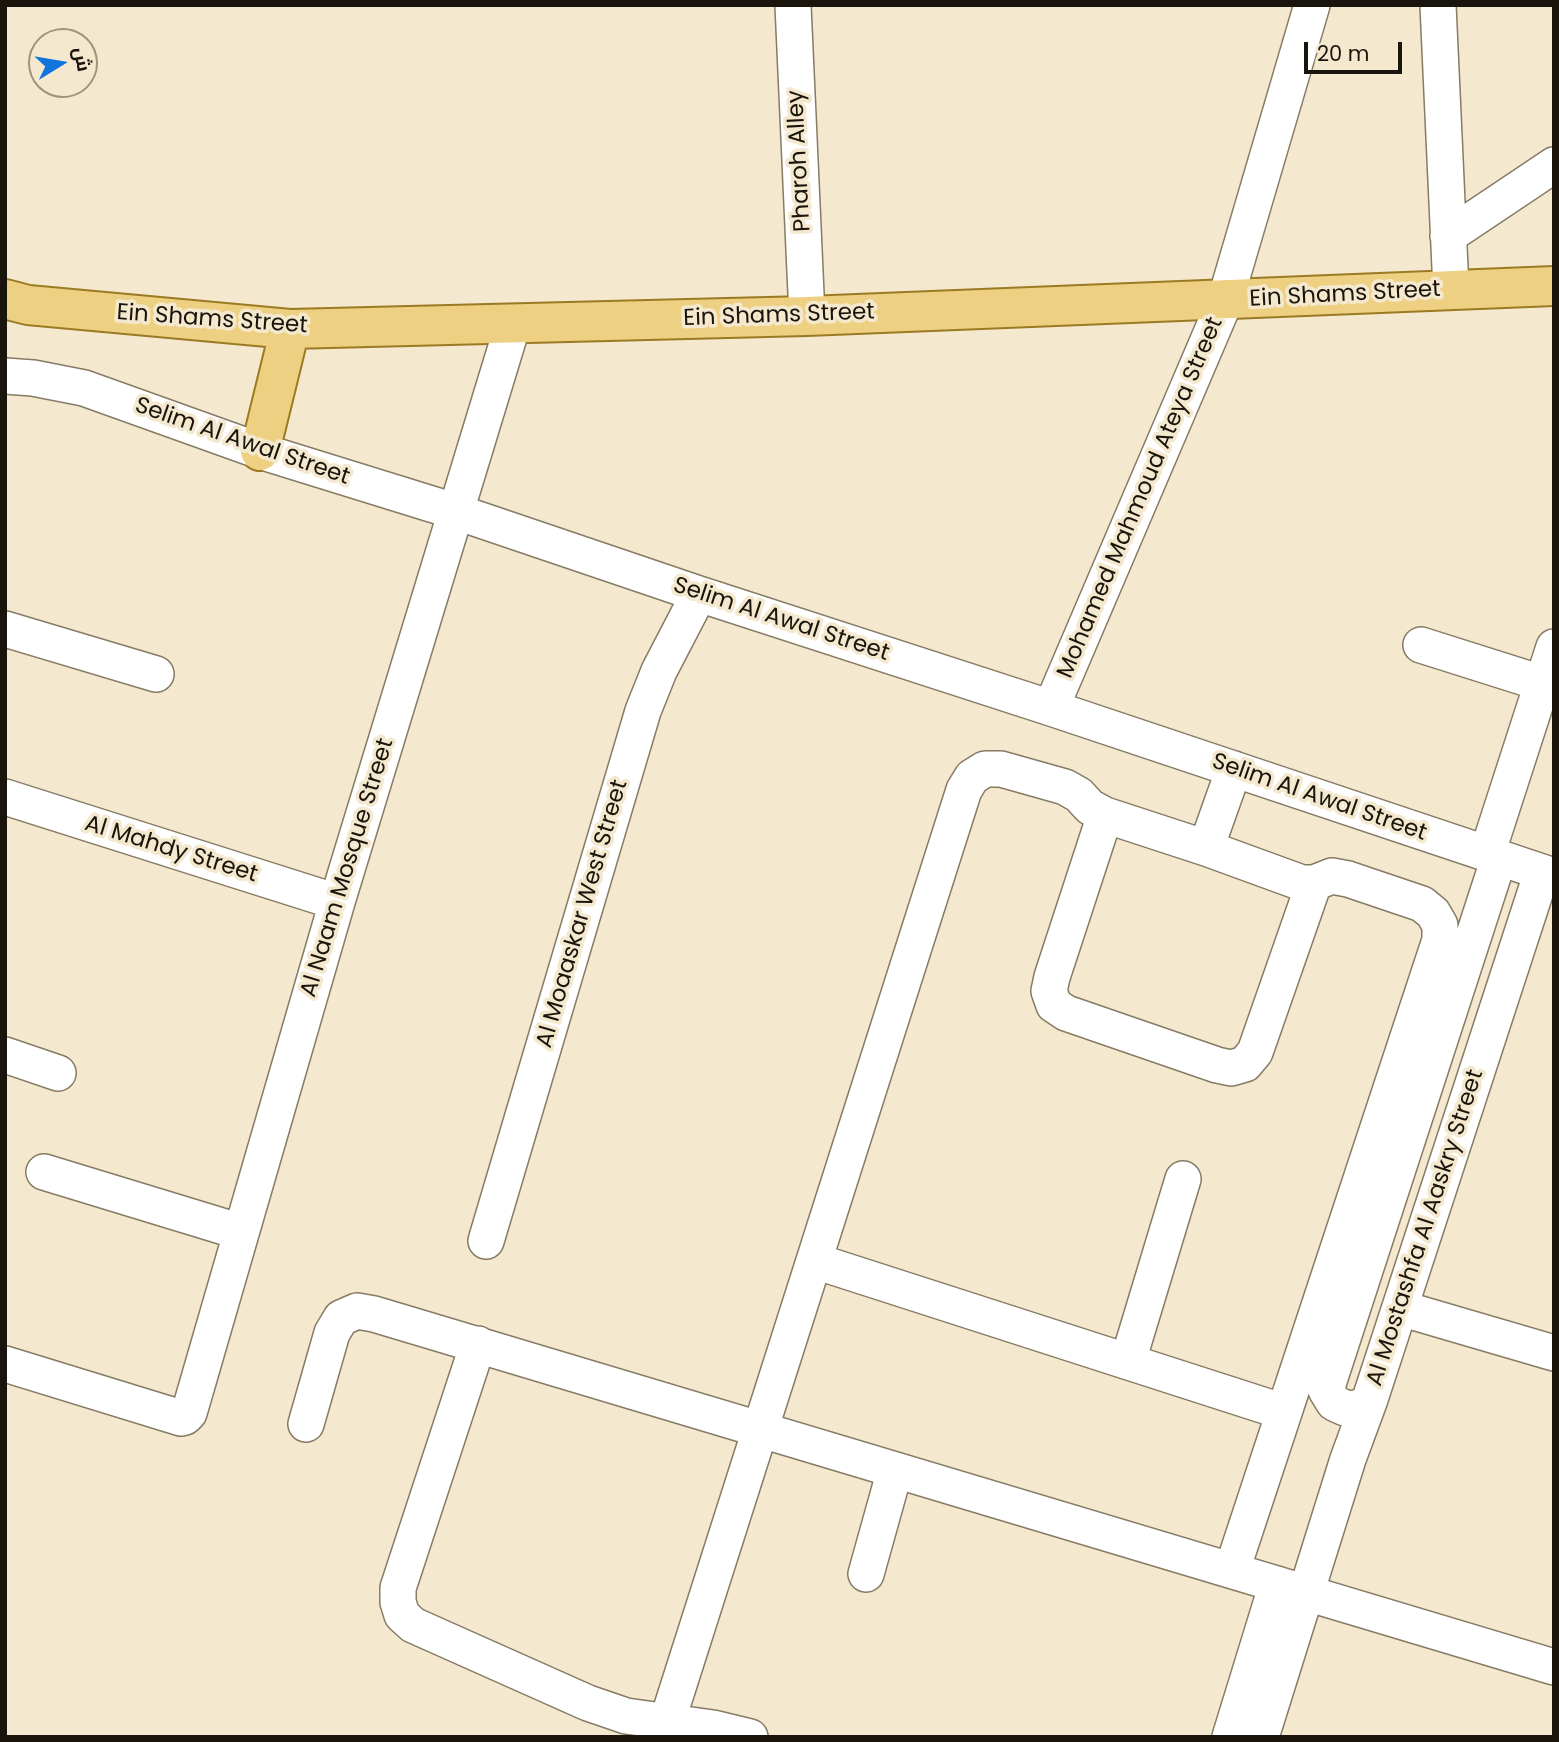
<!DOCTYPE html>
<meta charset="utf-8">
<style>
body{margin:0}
#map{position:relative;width:1559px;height:1742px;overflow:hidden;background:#f4e8ce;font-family:Poppins,Cairo,sans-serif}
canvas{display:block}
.frame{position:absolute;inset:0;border:7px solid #19150c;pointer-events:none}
.north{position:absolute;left:28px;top:28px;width:70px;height:70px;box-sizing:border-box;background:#f4e8ce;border:2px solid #9c9480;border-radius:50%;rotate:79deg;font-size:19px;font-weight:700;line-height:28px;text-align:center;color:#19150c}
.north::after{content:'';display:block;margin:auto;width:24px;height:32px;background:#1075dd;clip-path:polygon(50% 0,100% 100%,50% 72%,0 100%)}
.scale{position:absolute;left:1304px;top:42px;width:98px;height:32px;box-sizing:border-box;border:4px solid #19150c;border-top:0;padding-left:9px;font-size:21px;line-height:24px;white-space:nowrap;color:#19150c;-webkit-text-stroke:5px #f4e8ce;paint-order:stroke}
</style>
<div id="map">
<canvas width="1559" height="1742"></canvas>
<div class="frame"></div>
<div class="north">ش</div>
<div class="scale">20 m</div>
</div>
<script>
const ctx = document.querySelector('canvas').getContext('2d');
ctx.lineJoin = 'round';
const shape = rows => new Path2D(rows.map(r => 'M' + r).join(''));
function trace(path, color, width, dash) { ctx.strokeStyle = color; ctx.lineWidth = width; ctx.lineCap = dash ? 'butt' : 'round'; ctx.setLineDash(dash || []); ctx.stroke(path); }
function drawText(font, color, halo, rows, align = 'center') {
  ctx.font = font + ' Poppins,sans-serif'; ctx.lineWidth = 7; ctx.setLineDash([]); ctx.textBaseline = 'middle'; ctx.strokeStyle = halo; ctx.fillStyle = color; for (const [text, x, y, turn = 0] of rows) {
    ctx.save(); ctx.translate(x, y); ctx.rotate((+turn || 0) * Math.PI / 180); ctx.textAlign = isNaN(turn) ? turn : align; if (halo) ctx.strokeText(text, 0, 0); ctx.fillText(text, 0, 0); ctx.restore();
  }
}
const minor = shape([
 [793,5,807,316],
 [1438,5,1451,290],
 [1448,236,1554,165],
 [5,376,33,378,84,388,260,451,457,512,699,594,1051,708,1554,876],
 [5,629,156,674],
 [1421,645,1554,687],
 [1051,708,1225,301,1312,5],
 [5,797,337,902],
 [1105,815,1052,977,1049,991,1054,1005,1066,1013,1217,1065,1231,1068,1245,1064,1255,1052,1314,883],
 [1206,848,1234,769],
 [1487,854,1554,647],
 [1499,858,1326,1390,1334,1403,1345,1408,1356,1409,1369,1402,1542,872],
 [5,1055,58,1073],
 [44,1172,241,1232],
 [486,1241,643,711,659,671,699,594],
 [815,1261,1284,1412],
 [1400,1308,1554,1353],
 [478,1344,398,1588,398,1602,402,1615,413,1625,588,1703,626,1716,713,1728,750,1737],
 [1128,1361,1183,1179],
 [5,1364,181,1418,185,1417,189,1413,337,902,513,324],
 [306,1424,332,1333,341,1318,357,1311,374,1314,1554,1667],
 [866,1574,895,1470],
 [667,1722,964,790,972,777,985,769,1001,769,1065,787,1079,795,1090,807,1105,815,1206,848,1302,883,1314,883,1332,876,1348,879,1422,904,1433,913,1440,925,1440,940,1232,1570],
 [1230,1737,1277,1584],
 [1261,1737,1348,1459,1369,1402]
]);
const major = shape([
 [5,299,28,305,290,329,807,316,1554,286],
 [260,451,290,329]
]);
trace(minor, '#867b64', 38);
trace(major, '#9c7a23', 42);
trace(minor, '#fff', 35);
trace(major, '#eed083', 38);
drawText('23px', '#19150c', '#f4e8ce', [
 ["Pharoh Alley",800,161,-93],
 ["Ein Shams Street",1345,295,-3],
 ["Ein Shams Street",779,316,-2],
 ["Ein Shams Street",212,320,4],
 ["Selim Al Awal Street",242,442,19],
 ["Mohamed Mahmoud Ateya Street",1141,498,-67],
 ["Selim Al Awal Street",781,620,18],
 ["Selim Al Awal Street",1319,798,19],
 ["Al Mahdy Street",171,850,17],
 ["Al Naam Mosque Street",348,868,-73],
 ["Al Moaaskar West Street",583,914,-74],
 ["Al Mostashfa Al Aaskry Street",1426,1228,-72]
]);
</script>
